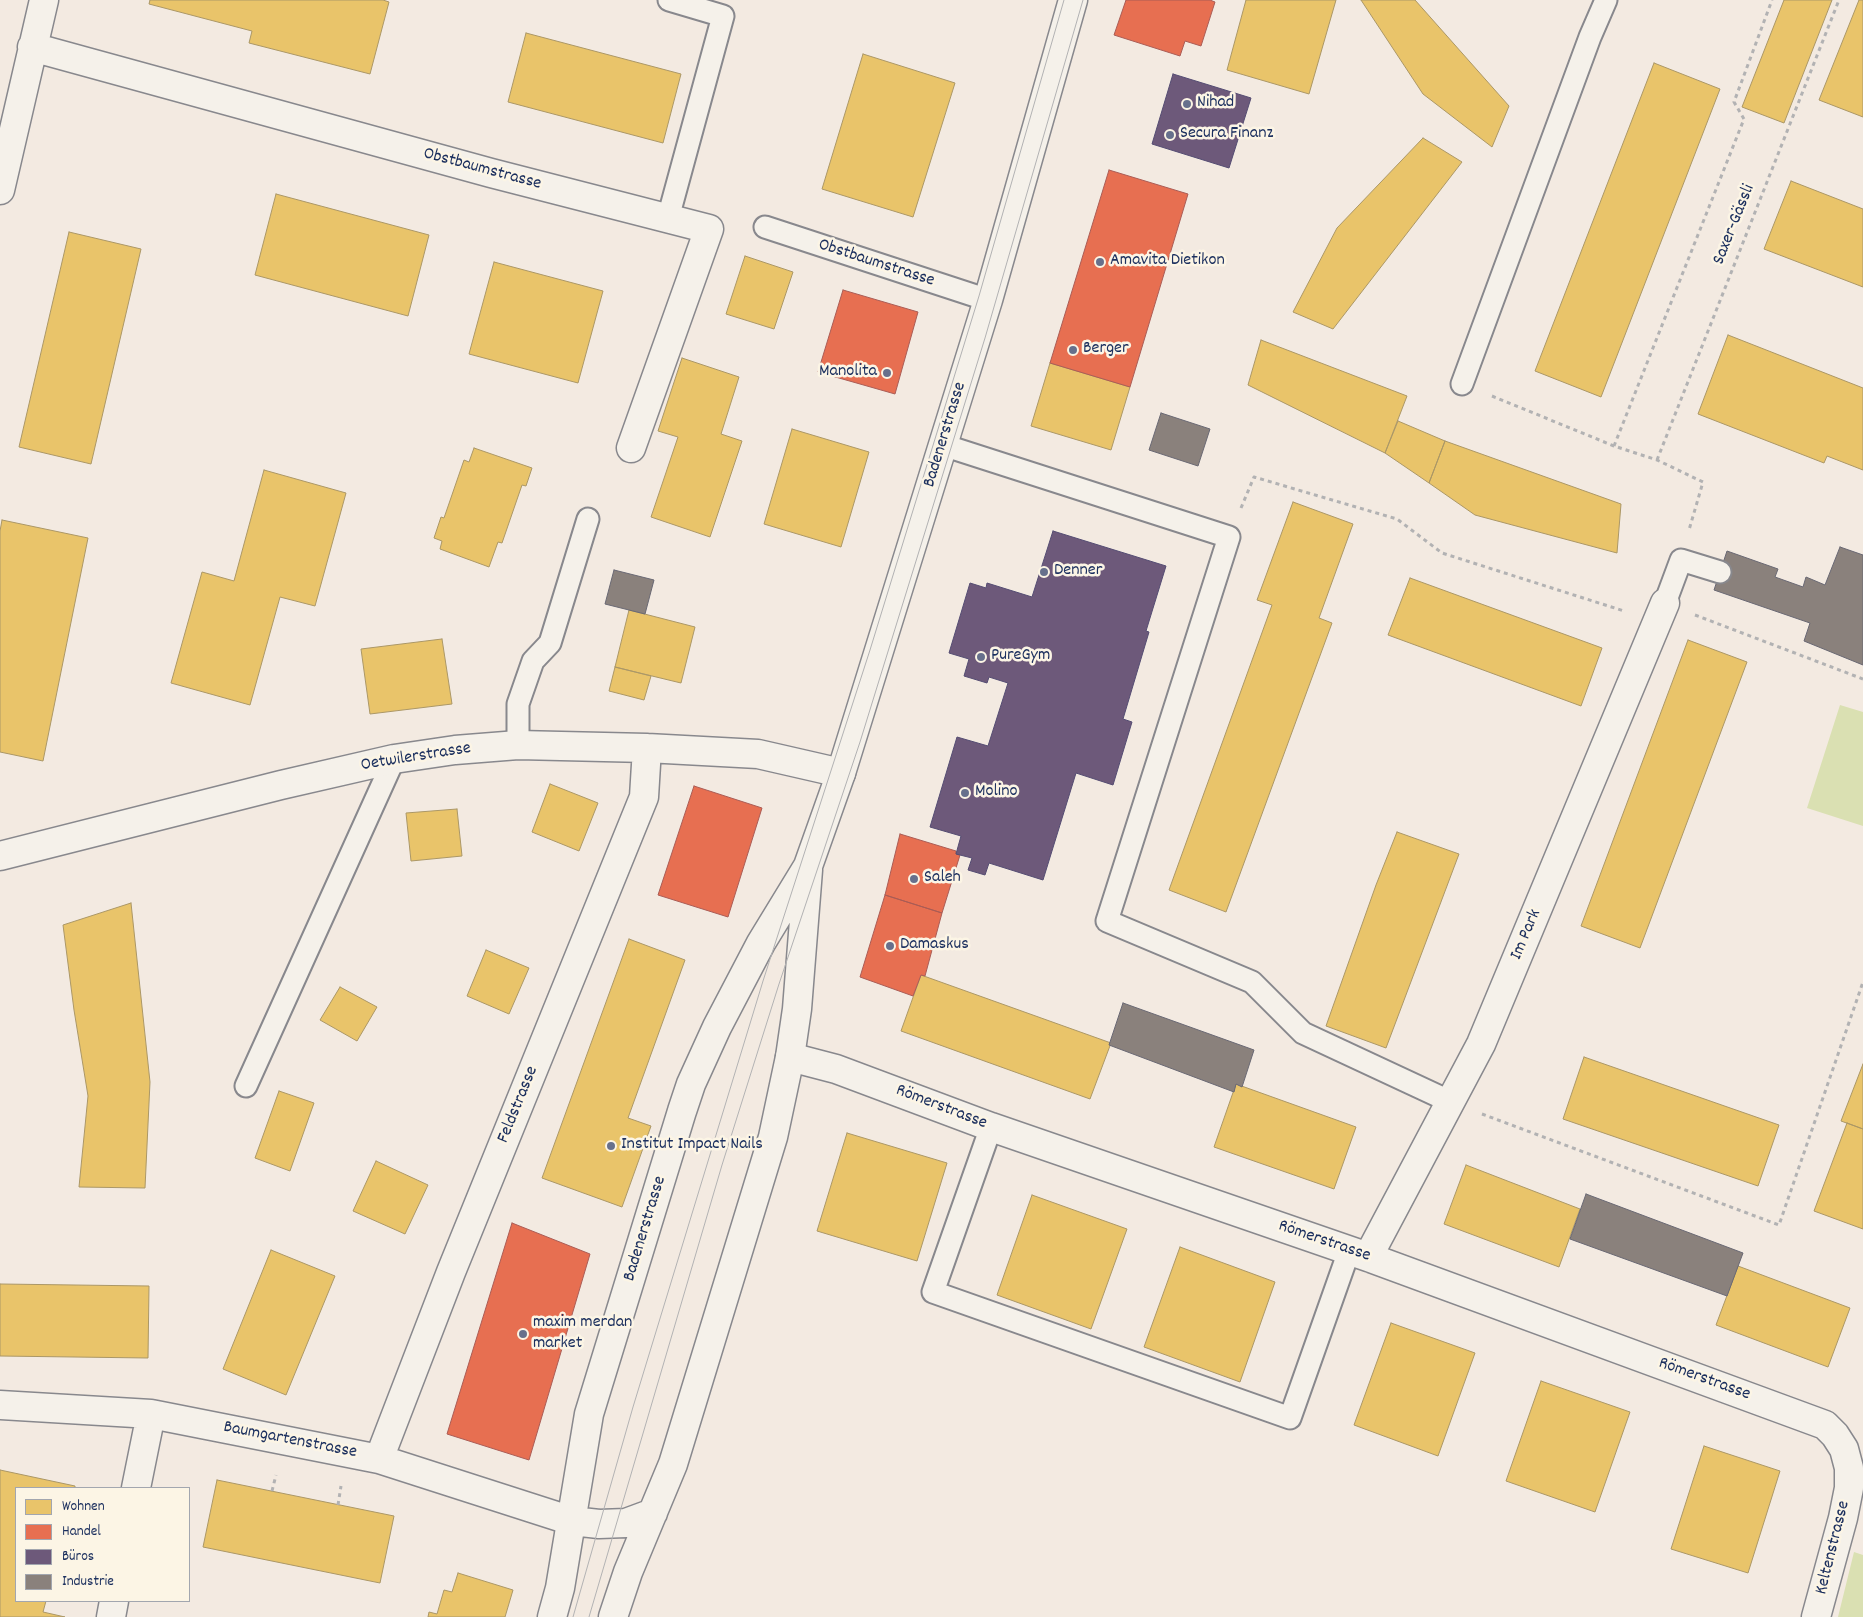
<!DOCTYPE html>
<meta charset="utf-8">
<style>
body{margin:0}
#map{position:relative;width:1863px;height:1617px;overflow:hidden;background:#f3eae1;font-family:Dekko,sans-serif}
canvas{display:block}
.legend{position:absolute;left:15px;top:1487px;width:175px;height:115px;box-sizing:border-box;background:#fcf5e5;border:1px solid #a2a6af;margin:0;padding:6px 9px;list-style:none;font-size:15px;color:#1b2f5e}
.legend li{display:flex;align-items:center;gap:10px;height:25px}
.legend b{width:25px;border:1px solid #a2a6af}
</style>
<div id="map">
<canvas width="1863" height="1617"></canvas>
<ul class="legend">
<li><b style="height:14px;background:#e9c46a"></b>Wohnen</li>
<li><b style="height:14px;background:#e76f51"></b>Handel</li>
<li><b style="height:14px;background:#6d597a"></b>Büros</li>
<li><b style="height:14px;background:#8a817c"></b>Industrie</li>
</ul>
</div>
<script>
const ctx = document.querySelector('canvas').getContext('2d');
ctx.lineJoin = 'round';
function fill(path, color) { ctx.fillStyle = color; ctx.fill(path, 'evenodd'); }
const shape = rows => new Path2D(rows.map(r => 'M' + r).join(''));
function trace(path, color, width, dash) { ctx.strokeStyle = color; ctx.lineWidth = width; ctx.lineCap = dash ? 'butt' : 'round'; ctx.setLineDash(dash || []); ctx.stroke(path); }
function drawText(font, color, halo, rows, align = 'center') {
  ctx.font = font + ' Dekko,sans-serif'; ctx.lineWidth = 5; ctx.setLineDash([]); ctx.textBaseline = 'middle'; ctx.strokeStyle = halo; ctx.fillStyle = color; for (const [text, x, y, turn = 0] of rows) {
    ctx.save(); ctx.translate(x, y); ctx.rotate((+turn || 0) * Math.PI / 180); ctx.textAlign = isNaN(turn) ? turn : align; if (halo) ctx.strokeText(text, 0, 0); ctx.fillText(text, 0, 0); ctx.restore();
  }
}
fill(shape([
 [1840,705,1863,712,1863,826,1807,808],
 [1854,1552,1863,1555,1863,1617,1838,1617]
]), '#dae0b2');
const homes = shape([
 [150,0,383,0,389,2,370,74,249,43,252,31,149,4,150,0],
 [1246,0,1336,0,1309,94,1227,70,1246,0],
 [1361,0,1415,0,1509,106,1492,147,1423,94,1361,0],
 [1784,0,1832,0,1784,123,1742,107,1784,0],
 [1859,0,1863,0,1863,117,1819,100,1859,0],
 [526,33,681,74,663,143,508,102,526,33],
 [863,54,955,83,913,217,822,189,863,54],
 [1654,63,1720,89,1601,397,1535,371,1654,63],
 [1423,138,1462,162,1333,329,1293,312,1337,228,1423,138],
 [1791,181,1863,209,1863,287,1764,249,1791,181],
 [276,194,429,235,408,316,255,275,276,194],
 [69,232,141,249,91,464,19,447,69,232],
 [745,256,793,272,774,329,726,314,745,256],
 [494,262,603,291,578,383,469,354,494,262],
 [1728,335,1863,388,1863,470,1827,456,1824,463,1698,414,1728,335],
 [1261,340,1407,396,1385,453,1248,385,1261,340],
 [682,358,739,377,721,434,742,441,710,537,651,517,678,437,658,431,682,358],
 [1050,363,1130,387,1111,450,1031,426,1050,363],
 [1398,421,1445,441,1429,483,1385,453,1398,421],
 [792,429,869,452,841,547,764,524,792,429],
 [1445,441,1621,504,1617,553,1475,515,1429,483,1445,441],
 [474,448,532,468,526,486,522,485,502,543,498,542,489,567,440,549,442,541,434,538,441,517,444,518,464,460,469,462,474,448],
 [264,470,346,493,315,606,280,597,250,705,171,683,202,572,234,581,264,470],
 [1293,502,1353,524,1319,618,1332,623,1226,912,1169,890,1272,605,1257,600,1293,502],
 [2,520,88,538,43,761,0,752,0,531,2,520],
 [1410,578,1602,648,1581,706,1388,635,1410,578],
 [629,610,695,627,681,683,615,667,629,610],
 [442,639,452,704,370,714,361,649,442,639],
 [1688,640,1747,662,1640,948,1581,926,1688,640],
 [615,667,651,676,644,700,609,691,615,667],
 [550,784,598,803,579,851,532,832,550,784],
 [457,809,462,856,411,861,406,813,457,809],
 [1397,832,1459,854,1386,1048,1326,1026,1376,885,1397,832],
 [131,903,150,1082,145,1188,79,1187,88,1096,74,1010,63,925,131,903],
 [629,939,685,960,628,1118,651,1126,622,1207,542,1178,629,939],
 [486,950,529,968,509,1014,467,996,486,950],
 [921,975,1111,1043,1090,1099,901,1031,921,975],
 [340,987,377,1007,357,1041,320,1020,340,987],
 [1584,1057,1779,1125,1758,1186,1563,1119,1584,1057],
 [1863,1064,1863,1129,1841,1121,1863,1064],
 [1236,1084,1356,1127,1334,1189,1214,1147,1236,1084],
 [279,1091,314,1103,290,1171,255,1158,279,1091],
 [1847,1123,1863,1129,1863,1229,1814,1211,1847,1123],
 [847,1133,947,1163,917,1261,817,1231,847,1133],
 [376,1161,428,1185,405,1234,353,1211,376,1161],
 [1466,1165,1580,1209,1559,1267,1444,1224,1466,1165],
 [1032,1195,1127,1229,1091,1329,997,1295,1032,1195],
 [1180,1247,1275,1282,1240,1382,1144,1347,1180,1247],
 [271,1250,335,1276,286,1395,223,1369,271,1250],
 [1738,1266,1850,1308,1828,1367,1716,1325,1738,1266],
 [0,1284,149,1286,148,1358,0,1356,0,1284],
 [1391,1323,1475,1353,1438,1456,1354,1425,1391,1323],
 [1541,1381,1630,1412,1595,1512,1506,1481,1541,1381],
 [1704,1446,1780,1471,1748,1573,1671,1549,1704,1446],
 [0,1470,75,1486,75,1488,16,1488,16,1601,46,1601,43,1612,65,1617,0,1617,0,1470],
 [217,1480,394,1516,380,1583,203,1547,217,1480],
 [458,1573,513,1590,505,1617,428,1617,429,1612,437,1614,444,1590,452,1592,458,1573]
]);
fill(homes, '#e9c46a');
trace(homes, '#ab9766', 1);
const shops = shape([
 [1126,0,1210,0,1215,2,1201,46,1185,41,1180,56,1114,35,1126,0],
 [1109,170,1188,194,1130,387,1050,363,1109,170],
 [843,290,918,312,895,394,818,372,843,290],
 [694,786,762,808,728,917,658,895,694,786],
 [900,834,956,851,956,854,960,855,942,913,885,895,900,834],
 [885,895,942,913,925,976,921,975,913,996,860,977,885,895],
 [512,1223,590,1254,529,1460,447,1434,512,1223]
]);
fill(shops, '#e76f51');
trace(shops, '#aa5c55', 1);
const offices = shape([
 [1173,74,1251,98,1229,168,1152,144,1173,74],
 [1053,531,1166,566,1146,631,1149,632,1123,719,1132,722,1113,785,1076,773,1043,880,989,863,985,875,968,870,972,858,956,854,961,836,930,827,957,737,988,746,1008,683,989,677,987,683,964,676,969,659,949,653,970,583,986,588,987,583,1032,597,1053,531]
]);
fill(offices, '#6d597a');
trace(offices, '#544c72', 1);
const industry = shape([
 [1161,413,1210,429,1198,466,1149,450,1161,413],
 [1840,547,1863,555,1863,665,1804,641,1810,623,1714,590,1727,551,1778,569,1775,577,1803,587,1806,577,1825,585,1840,547],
 [614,570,654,580,645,614,605,604,614,570],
 [1123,1003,1254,1050,1242,1087,1236,1084,1234,1092,1109,1045,1123,1003],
 [1586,1194,1743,1253,1727,1296,1570,1239,1586,1194]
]);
fill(industry, '#8a817c');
trace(industry, '#696873', 1);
const service = shape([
 [668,218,723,16,669,0],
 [765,227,988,300],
 [1462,384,1590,37,1606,0],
 [943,445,1229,537,1107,921,1252,982,1303,1033,1451,1102],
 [1665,603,1681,560,1720,572],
 [518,745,518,704,533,661,550,643,588,519],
 [246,1086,394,759],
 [991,1127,933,1292,1290,1418,1349,1251]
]);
const minor = shape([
 [32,47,491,173,709,229,631,448],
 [0,190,44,0],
 [0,856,281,785,394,759,455,750,518,745,647,748,758,754,841,773],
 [790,1057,836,1069,991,1127,1368,1257,1825,1425,1835,1435,1844,1449,1849,1468,1849,1488,1843,1518,1816,1617],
 [1368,1257,1481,1044,1665,603],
 [0,1405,151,1414,379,1459,572,1521],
 [379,1459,451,1272,644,797,647,748],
 [136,1488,151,1414],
 [111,1617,114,1601]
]);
const secondary = shape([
 [572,1521,599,1524,626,1523,653,1513],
 [552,1617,560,1588,589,1414,682,1111,691,1084,717,1027,761,943,808,866,841,773,988,300,1073,0],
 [613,1617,628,1572,673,1464,773,1137,790,1057,797,1009,808,870]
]);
trace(service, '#88888d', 25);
trace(minor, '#88888d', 31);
trace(secondary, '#88888d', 31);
trace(shape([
 [1492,396,1614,446,1657,460,1703,482,1689,530],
 [1614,446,1744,119,1734,102,1772,0],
 [1657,460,1839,0],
 [1241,508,1254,477,1397,519,1442,553,1624,611],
 [1695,615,1863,679],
 [1482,1114,1779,1225,1863,982],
 [272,1491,276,1475],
 [338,1505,341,1486]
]), '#b2b2b3', 3, [4, 4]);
trace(service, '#f5f1ea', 21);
trace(minor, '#f5f1ea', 28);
trace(secondary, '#f5f1ea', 28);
trace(shape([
 [573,1617,633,1407,763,981,870,650,979,296,1064,0],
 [589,1617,722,1165,779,984,860,742,985,338,1083,0]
]), '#b2b2b3', 1);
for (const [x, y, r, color] of [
 [1187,104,5,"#67708c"],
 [1170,135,5,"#67708c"],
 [1100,262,5,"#67708c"],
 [1073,350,5,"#67708c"],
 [887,373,5,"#67708c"],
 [1044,572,5,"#67708c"],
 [981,657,5,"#67708c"],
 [965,793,5,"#67708c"],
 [914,879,5,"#67708c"],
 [890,946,5,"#67708c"],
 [611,1146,5,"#67708c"],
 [523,1334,5,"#67708c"]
]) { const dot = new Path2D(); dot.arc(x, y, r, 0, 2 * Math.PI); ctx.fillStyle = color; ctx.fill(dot); trace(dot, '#fcf5e5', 2); }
drawText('18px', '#1b2f5e', '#fcf5e5', [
 ["Nihad",1197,104],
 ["Secura Finanz",1180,135],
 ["Amavita Dietikon",1110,262],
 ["Berger",1083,350],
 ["Manolita",877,373,"right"],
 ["Denner",1054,572],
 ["PureGym",991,657],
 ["Molino",975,793],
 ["Saleh",924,879],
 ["Damaskus",900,946],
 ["Institut Impact Nails",621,1146],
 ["maxim merdan",533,1324],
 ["market",533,1345]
], 'left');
drawText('18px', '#1b2f5e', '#fcf5e5', [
 ["Obstbaumstrasse",482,170,15],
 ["Saxer-Gässli",1735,225,-68],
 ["Obstbaumstrasse",876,264,18],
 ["Badenerstrasse",946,435,-73],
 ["Oetwilerstrasse",416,758,-9],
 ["Im Park",1527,935,-67],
 ["Feldstrasse",519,1105,-68],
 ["Römerstrasse",941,1108,21],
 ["Badenerstrasse",646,1229,-73],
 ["Römerstrasse",1324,1242,19],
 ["Römerstrasse",1704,1380,20],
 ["Baumgartenstrasse",290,1441,11],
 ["Keltenstrasse",1834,1548,-76]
]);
</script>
